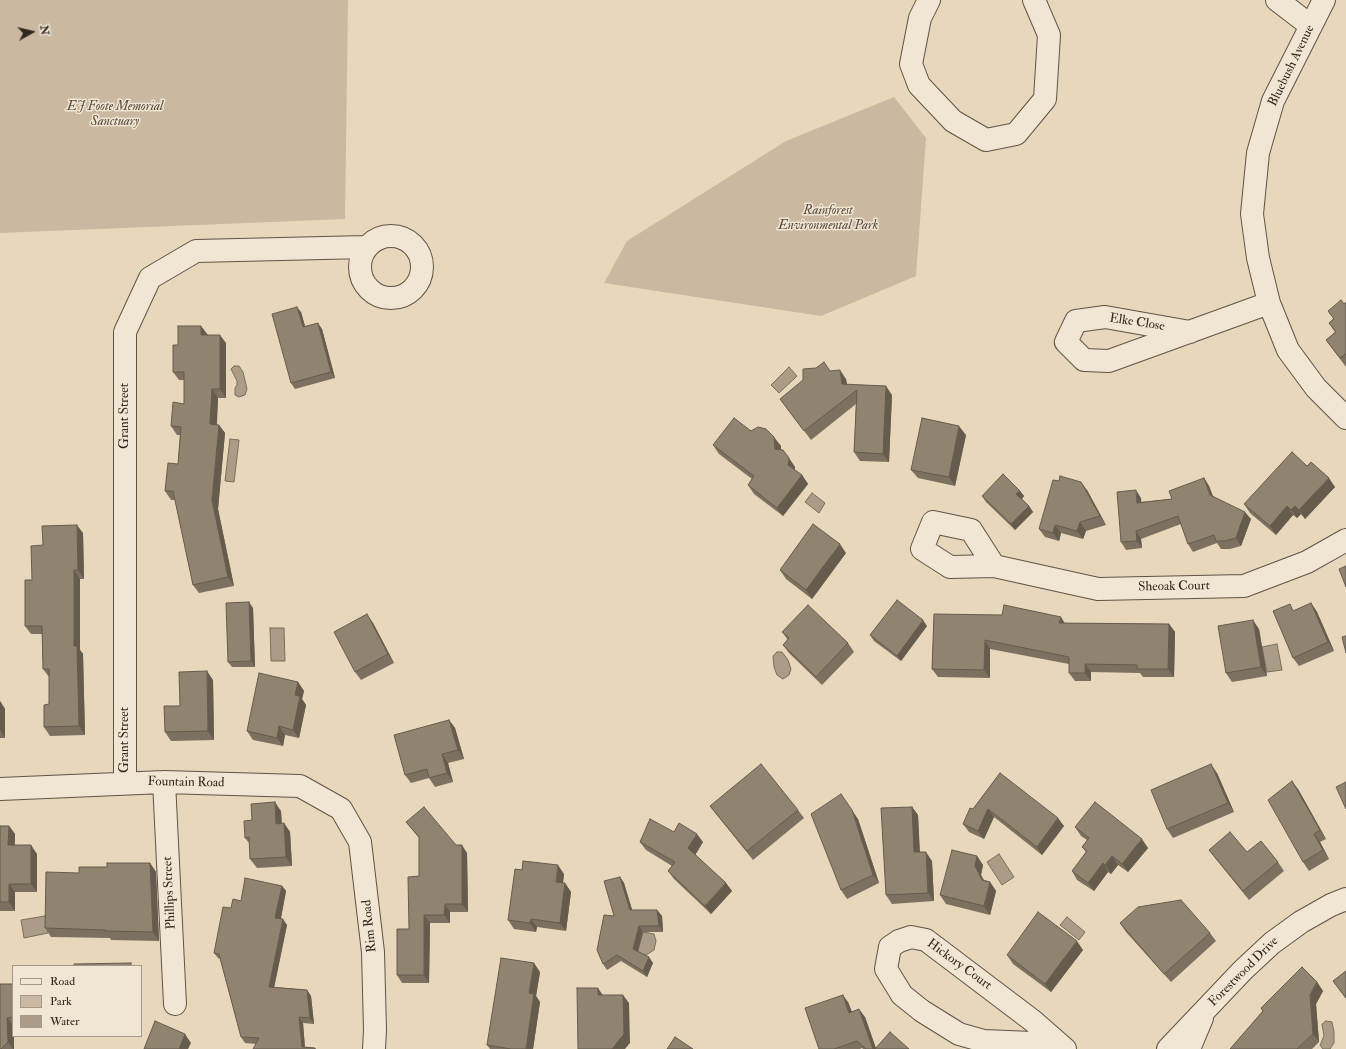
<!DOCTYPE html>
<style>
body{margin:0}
#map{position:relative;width:1346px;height:1049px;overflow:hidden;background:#e9d7bb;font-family:"IM FELL Double Pica",serif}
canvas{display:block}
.legend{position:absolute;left:12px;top:965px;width:130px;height:72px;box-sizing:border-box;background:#f1e5d3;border:1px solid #a4998b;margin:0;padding:5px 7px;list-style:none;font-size:12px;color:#30281f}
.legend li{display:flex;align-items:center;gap:8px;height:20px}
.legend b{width:20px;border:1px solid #a4998b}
.north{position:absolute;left:12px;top:12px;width:40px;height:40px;-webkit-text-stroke:3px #f1e5d3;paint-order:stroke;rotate:82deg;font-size:11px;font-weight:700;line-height:16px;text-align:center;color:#30281f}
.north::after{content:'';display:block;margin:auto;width:14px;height:18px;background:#30281f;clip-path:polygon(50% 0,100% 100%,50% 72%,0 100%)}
</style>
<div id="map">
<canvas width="1346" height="1049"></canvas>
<ul class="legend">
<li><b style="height:5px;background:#f1e5d3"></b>Road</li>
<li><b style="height:11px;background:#cab9a0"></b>Park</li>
<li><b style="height:11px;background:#aa9c86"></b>Water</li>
</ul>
<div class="north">N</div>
</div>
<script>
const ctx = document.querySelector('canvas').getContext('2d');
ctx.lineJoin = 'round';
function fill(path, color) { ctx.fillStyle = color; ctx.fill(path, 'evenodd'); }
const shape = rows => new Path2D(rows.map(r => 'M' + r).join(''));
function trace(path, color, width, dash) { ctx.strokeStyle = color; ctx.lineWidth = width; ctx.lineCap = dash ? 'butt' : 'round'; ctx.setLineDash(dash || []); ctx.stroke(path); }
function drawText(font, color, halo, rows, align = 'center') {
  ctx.font = font + ' "IM FELL Double Pica",serif'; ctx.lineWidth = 3; ctx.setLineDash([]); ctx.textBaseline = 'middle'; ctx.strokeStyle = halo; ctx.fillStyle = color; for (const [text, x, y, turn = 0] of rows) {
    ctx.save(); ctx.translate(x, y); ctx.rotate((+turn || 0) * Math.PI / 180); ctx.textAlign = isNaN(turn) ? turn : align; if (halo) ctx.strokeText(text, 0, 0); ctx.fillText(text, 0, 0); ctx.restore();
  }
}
fill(shape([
 [0,0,348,0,345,219,0,233],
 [894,97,926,138,916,276,821,316,604,283,627,241,786,141]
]), '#cab9a0');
const water = shape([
 [234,366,239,366,243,372,247,389,245,395,239,397,235,395,235,388,237,385,237,381,231,369,234,366],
 [789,367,797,376,779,393,771,385,789,367],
 [230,439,239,440,234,482,225,481,230,439],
 [812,493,825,503,819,513,805,502,812,493],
 [270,628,284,628,285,661,271,661,270,628],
 [1277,644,1282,670,1267,672,1262,647,1277,644],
 [777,652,782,652,788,660,791,669,789,675,783,679,777,675,774,667,773,656,777,652],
 [999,854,1014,877,1002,885,987,862,999,854],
 [45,916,48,933,24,938,21,920,45,916],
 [1067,917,1085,932,1079,940,1060,925,1067,917],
 [643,932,654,934,656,941,654,950,646,955,637,954,643,932],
 [1326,1021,1332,1022,1334,1032,1334,1043,1330,1049,1323,1049,1320,1045,1324,1036,1322,1024,1326,1021]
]);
fill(water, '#aa9c86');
trace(water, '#796e5d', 1);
const minor = shape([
 [929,0,920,18,911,64,919,85,953,121,986,140,1016,134,1045,99,1049,35,1034,0],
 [1277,0,1311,26],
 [1324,0,1273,101,1258,153,1252,214,1258,258,1269,303,1288,350,1316,388,1346,418],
 '360 267a31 31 0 1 1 62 0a31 31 0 1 1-62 0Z',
 [1190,332,1105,317,1076,321,1066,342,1084,360,1109,361,1269,303],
 [994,566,971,530,933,522,922,549,950,567,994,566,1098,589,1244,586,1307,562,1346,540],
 [164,782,175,1004],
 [125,783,125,332,150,278,196,251,366,247],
 [0,789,164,782,300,786,341,809,360,842,373,952,375,1030,374,1049],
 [1057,1049,1032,1043,984,1041,959,1034,922,1011,902,995,886,969,890,947,899,941,911,937,926,940,1033,1021,1065,1049],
 [1168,1049,1243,970,1272,943,1301,922,1331,905,1346,899],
 [1189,1049,1202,1018]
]);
trace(minor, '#5e5446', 24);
trace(minor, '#f1e5d3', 22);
fill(shape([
 [1346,302,1346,367,1326,340,1335,332,1329,323,1333,319,1344,304],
 [301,312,305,327,322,329,335,378,295,389,291,383],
 [201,326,207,335,226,343,226,398,218,398,217,425,219,425,225,433,218,509,234,586,199,593,193,585,175,500,171,500,165,491,178,464,180,435,177,435,171,426,184,404,184,380,179,380,173,372,178,345],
 [830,371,846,379,847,384,892,395,889,462,860,461,854,452,856,404,811,440,780,399],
 [751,431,781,446,781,450,795,467,795,470,802,475,808,484,783,516,754,494,748,485,752,479,719,454,713,445],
 [966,435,955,486,918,478,911,470],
 [1307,466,1335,487,1305,519,1301,514,1297,518,1293,515,1276,535,1250,513,1244,504],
 [1204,478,1209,486,1213,496,1251,519,1241,546,1230,549,1221,549,1217,543,1193,552,1188,544,1181,524,1141,539,1142,548,1126,550,1121,542,1141,498,1141,502,1172,499],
 [1087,490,1106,525,1086,531,1083,539,1061,533,1059,541,1045,537,1039,529],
 [1020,491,1024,496,1022,499,1029,506,1033,512,1015,530,986,502,982,496],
 [83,533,84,579,80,579,80,650,83,654,85,735,50,736,44,727,49,704,49,677,43,669,42,634,31,634,25,626,32,580,43,545],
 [846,553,812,599,786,579,780,570],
 [1311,603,1317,612,1334,651,1299,666,1293,658,1295,610],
 [253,608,255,667,232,667,228,662],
 [934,614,1065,623,1169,624,1175,632,1174,677,1143,677,1140,673,1091,672,1091,681,1075,681,1069,673,1069,664,990,649,990,678,938,677,932,669],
 [373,623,394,663,361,680,355,672],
 [927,626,901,661,874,641,870,635],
 [1259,629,1267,676,1232,682,1226,673],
 [782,632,848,643,854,652,822,685,789,653,783,645,788,640],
 [213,680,214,740,171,741,165,732],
 [298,682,304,691,302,699,306,705,299,738,285,735,283,746,253,740,247,731],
 [0,701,5,709,5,738,0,738],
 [449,720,455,728,464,759,448,763,453,782,435,787,429,778,411,783,405,775],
 [1000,773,1064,826,1042,855,994,817,984,839,969,832,963,824,973,809],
 [1217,773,1234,812,1173,838,1167,829],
 [1298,789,1326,839,1320,842,1329,859,1309,871,1303,862],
 [710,806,798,810,804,818,753,860,716,814],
 [912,807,918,815,920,852,932,861,934,901,892,904,886,895],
 [281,811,282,824,284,823,290,832,292,866,257,868,250,859,250,844,245,838,252,820],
 [858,819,879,883,847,899,841,890],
 [406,822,456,845,467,853,468,912,450,912,450,923,430,923,429,983,402,983,397,975,409,929,419,876,419,838],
 [0,826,9,826,15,834,15,845,37,854,37,892,15,892,15,911,0,911],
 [1075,827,1148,848,1128,872,1118,865,1111,874,1108,872,1094,891,1077,880,1072,871,1086,852,1082,847,1087,840,1081,836],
 [674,832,703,842,695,855,726,883,732,891,711,914,674,879,668,871,672,866,646,850,640,842],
 [1209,850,1247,852,1278,862,1284,871,1249,900,1215,858],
 [977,856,983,865,981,875,984,880,990,882,996,891,990,915,946,904,940,895],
 [150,863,156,872,159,941,111,940,110,938,51,937,45,928,79,873,107,867],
 [564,874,563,883,565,883,571,892,566,931,537,927,536,932,514,929,508,920],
 [620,877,624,883,632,910,657,910,662,916,663,932,643,932,638,951,653,963,647,977,621,961,607,970,603,964,614,916],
 [282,886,286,891,281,918,287,925,274,987,307,990,311,996,314,1024,303,1023,305,1047,315,1048,316,1049,253,1049,256,1044,245,1043,241,1037,220,959,218,958,214,953,231,908,241,901],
 [1120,923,1210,933,1216,941,1171,982,1126,932],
 [1083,950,1051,992,1013,964,1007,955],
 [1346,971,1346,999,1333,981],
 [540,972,536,996,540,1002,533,1049,490,1049,487,1045],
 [1317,982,1323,991,1316,1004,1319,1042,1312,1049,1230,1049,1263,1011,1261,1008],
 [13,984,13,1036,14,1049,0,1049],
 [848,1002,852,1012,865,1017,876,1048,909,1049,863,1049,862,1048,860,1049,819,1049]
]), '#7c7160');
fill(shape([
 [297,307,301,312,307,333,303,327],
 [318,323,322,329,335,378,331,372],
 [201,326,208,335,201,335],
 [220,335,226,343,226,398,220,389],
 [840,370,846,379,848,393,842,384],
 [886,386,892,395,889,462,883,454],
 [212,389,218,398,216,432,210,424],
 [219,425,225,433,218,509,234,586,228,577,212,500],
 [959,426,966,435,955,486,949,477],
 [774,437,781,446,781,457,775,449],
 [789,458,795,467,794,473,788,465],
 [802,475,808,484,783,516,777,508],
 [1204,478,1209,486,1215,502,1210,495],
 [1329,478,1335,487,1305,519,1299,510],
 [1081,482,1087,490,1106,525,1100,516],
 [1136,490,1141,498,1142,510,1137,503],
 [1020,491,1024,496,1021,500,1016,494],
 [1029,506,1033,512,1015,530,1011,524],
 [1287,506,1293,515,1276,535,1270,526],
 [1295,506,1301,514,1297,518,1291,510],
 [1245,512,1251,519,1241,546,1236,538],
 [1080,522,1086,531,1083,539,1077,531],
 [77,525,83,533,84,579,78,570],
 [1055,525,1061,533,1059,541,1053,533],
 [1136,531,1141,539,1142,548,1137,541],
 [840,544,846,553,812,599,806,590],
 [74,570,80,579,80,650,83,654,85,735,79,726,74,646],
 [249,602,253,608,255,667,251,661],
 [1311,603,1317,612,1334,651,1328,642],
 [367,614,373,623,394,663,388,654],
 [1061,617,1066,625,1059,623],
 [923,620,927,626,901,661,897,656],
 [1253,620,1259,629,1267,676,1261,667],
 [1169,624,1175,632,1174,677,1168,669],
 [985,640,990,649,990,678,984,670],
 [1085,664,1091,672,1091,681,1085,673],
 [207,671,213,680,214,740,208,731],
 [298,682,304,691,302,699,306,705,299,738,293,730,295,695],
 [0,701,5,709,5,738,0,730],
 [449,720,455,728,464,759,458,750],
 [279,726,285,735,283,746,277,738],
 [442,754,448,763,453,782,447,773],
 [1211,764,1217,773,1234,812,1228,803],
 [1292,781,1298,789,1326,839,1320,830],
 [275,802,281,811,282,833,276,824],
 [912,807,918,815,920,861,914,852],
 [988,809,994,817,984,839,978,831],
 [852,810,858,819,879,883,873,875],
 [1058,818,1064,826,1042,855,1037,847],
 [284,823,290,832,292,866,286,857],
 [9,826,15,834,14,853,8,845],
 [697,834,703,842,694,857,688,848],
 [1314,834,1320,842,1329,859,1323,850],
 [1142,839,1148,848,1128,872,1122,864],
 [31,845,37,854,37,892,31,884],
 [462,845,467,853,468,912,462,904],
 [926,852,932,861,934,901,928,893],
 [977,856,983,865,981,875,988,888,982,880,975,866],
 [1112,856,1118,865,1111,874,1105,865],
 [150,863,156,872,159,941,153,932],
 [1103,863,1108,872,1094,891,1088,883],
 [558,865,564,874,562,890,556,882],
 [620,877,624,883,634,916,630,910],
 [990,882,996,891,990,915,984,906],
 [565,883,571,892,566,931,560,923],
 [726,883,732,891,711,914,705,906],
 [9,884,15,892,15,911,9,902],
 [282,886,286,891,280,923,275,918],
 [445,904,450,912,450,923,444,915],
 [657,910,662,916,663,932,659,926],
 [424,915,430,923,429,983,424,975],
 [283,919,287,925,273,993,269,987],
 [531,919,537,927,536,932,530,923],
 [639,926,643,932,637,954,633,949],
 [1077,941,1083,950,1051,992,1045,984],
 [649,957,653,963,647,977,643,971],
 [534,963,540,972,536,996,540,1002,533,1049,526,1049,529,993],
 [1317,982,1323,991,1316,1004,1319,1042,1313,1034,1310,995],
 [598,988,604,997,598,995],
 [307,990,311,996,314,1024,310,1018],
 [623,995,629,1003,630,1043,625,1049,612,1049],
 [843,995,848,1002,855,1020,849,1013],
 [859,1009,865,1017,876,1049,873,1049],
 [299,1017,303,1023,305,1049,302,1047],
 [7,1018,13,1025,13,1036,14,1036,14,1049,13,1049,8,1042],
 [185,1034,191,1043,188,1049,179,1049]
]), '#655c4e');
const building = shape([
 [1341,300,1344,304,1346,302,1346,354,1340,358,1326,340,1336,332,1329,323,1334,319,1328,311,1341,300],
 [297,307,303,327,318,323,331,372,291,383,272,314,297,307],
 [178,326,201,326,201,335,220,335,220,389,212,389,210,424,219,425,212,500,228,577,193,585,173,491,165,491,168,463,178,464,181,427,171,426,173,402,184,404,184,372,173,372,173,345,178,345,178,326],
 [824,362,830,371,840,370,842,384,886,386,883,454,854,452,857,390,804,431,780,399,803,380,803,369,816,368,824,362],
 [734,418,751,431,758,427,766,429,774,437,775,449,783,450,789,458,788,465,802,475,777,508,748,485,754,476,713,445,734,418],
 [922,418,959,426,949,477,911,470,922,418],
 [1292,452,1307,466,1311,462,1329,478,1299,510,1295,506,1291,510,1287,506,1270,526,1244,504,1292,452],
 [1003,474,1020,491,1016,494,1029,506,1011,524,982,496,1003,474],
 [1060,476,1081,482,1100,516,1080,522,1077,531,1055,525,1053,533,1039,529,1053,480,1059,481,1060,476],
 [1204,478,1210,495,1245,512,1236,538,1224,541,1216,541,1214,535,1188,544,1178,516,1136,531,1137,541,1121,542,1117,492,1136,490,1137,503,1172,499,1169,491,1204,478],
 [813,524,840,544,806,590,780,570,813,524],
 [77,525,78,570,74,570,74,646,77,646,79,726,44,727,44,705,49,704,49,669,43,669,42,626,25,626,25,580,32,580,31,546,43,545,42,526,77,525],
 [1346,566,1346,587,1339,569,1346,566],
 [897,600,923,620,897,656,870,635,897,600],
 [249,602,251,661,228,662,226,603,249,602],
 [1311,603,1328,642,1293,658,1273,611,1290,604,1293,611,1311,603],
 [808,605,848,643,816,677,783,645,789,638,782,632,808,605],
 [1004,605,1061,617,1059,623,1169,624,1168,669,1137,669,1137,665,1085,664,1085,673,1069,673,1069,657,985,640,984,670,932,669,934,614,1002,615,1004,605],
 [367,614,388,654,355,672,334,632,367,614],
 [1253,620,1261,667,1226,673,1218,626,1253,620],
 [1346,636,1346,653,1342,637,1346,636],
 [207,671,208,731,165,732,164,706,180,706,179,672,207,671],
 [259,673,298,682,295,695,300,696,293,730,279,726,277,738,247,731,259,673],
 [449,720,458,750,442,754,447,773,429,778,427,769,405,775,394,735,449,720],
 [761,764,798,810,747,851,710,806,761,764],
 [1211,764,1228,803,1167,829,1151,790,1211,764],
 [1000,773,1058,818,1037,847,988,809,978,831,963,824,970,808,973,809,1000,773],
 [1292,781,1320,830,1314,834,1323,850,1303,862,1268,800,1292,781],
 [1346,782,1346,809,1336,787,1346,782],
 [841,794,852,810,873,875,841,890,811,814,841,794],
 [275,802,276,824,284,823,286,857,250,859,249,837,245,838,244,821,252,820,251,804,275,802],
 [1095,802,1142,839,1122,864,1112,856,1105,865,1103,863,1088,883,1072,871,1087,851,1082,847,1089,838,1075,827,1095,802],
 [424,807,456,845,462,845,462,904,445,904,444,915,424,915,424,975,397,975,397,929,409,929,408,877,419,876,419,837,406,822,424,807],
 [912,807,914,852,926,852,928,893,886,895,881,808,912,807],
 [650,819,674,832,679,823,697,834,688,848,726,883,705,906,668,871,675,862,640,842,650,819],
 [0,826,9,826,8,845,31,845,31,884,9,884,9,902,0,902,0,826],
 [1230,832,1247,852,1261,841,1278,862,1243,891,1209,850,1230,832],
 [952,850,977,856,975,866,982,880,990,882,984,906,940,895,952,850],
 [523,861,558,865,556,882,565,883,560,923,531,919,530,923,508,920,515,869,522,870,523,861],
 [107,863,150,863,153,932,105,931,105,930,45,928,46,872,79,873,79,867,107,867,107,863],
 [620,877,630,910,657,910,659,926,639,926,633,949,649,957,643,971,617,955,603,964,597,950,604,915,614,916,604,881,620,877],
 [245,878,282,886,275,918,283,919,269,987,307,990,310,1018,299,1017,302,1047,315,1048,315,1049,253,1049,259,1038,241,1037,219,954,214,953,223,907,231,908,233,899,241,901,245,878],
 [1181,900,1210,933,1164,974,1120,923,1138,907,1181,900],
 [1038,912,1077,941,1045,984,1007,955,1038,912],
 [501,958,534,963,529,993,534,994,526,1049,511,1049,487,1045,501,958],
 [131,963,131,966,74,966,74,964,131,963],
 [1302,967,1317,982,1310,995,1313,1034,1297,1049,1230,1049,1263,1011,1261,1008,1302,967],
 [1346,971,1346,998,1333,981,1346,971],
 [0,984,13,984,13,1017,7,1018,8,1042,1,1049,0,1049,0,984],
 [577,988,598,988,598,995,623,995,624,1034,612,1049,578,1049,577,988],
 [843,995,849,1013,859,1009,873,1049,866,1049,857,1041,834,1049,819,1049,805,1008,843,995],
 [155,1021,185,1034,179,1049,144,1049,155,1021],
 [890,1032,909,1049,875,1049,890,1032],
 [675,1037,693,1049,667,1049,675,1037]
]);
fill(building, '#908370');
trace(building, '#655c4e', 1);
drawText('13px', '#30281f', '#f1e5d3', [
 ["Bluebush Avenue",1292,66,-64],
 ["Elke Close",1137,323,9],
 ["Grant Street",125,416,-90],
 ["Sheoak Court",1174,587,-1],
 ["Grant Street",125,740,-90],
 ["Fountain Road",186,783,1],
 ["Phillips Street",170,893,-93],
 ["Rim Road",370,926,-96],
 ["Hickory Court",959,965,36],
 ["Forestwood Drive",1244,972,-45]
]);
drawText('italic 13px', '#564c3f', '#f1e5d3', [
 ["EJ Foote Memorial",115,107],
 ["Sanctuary",115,122],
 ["Rainforest",828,211],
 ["Environmental Park",828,226]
]);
</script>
